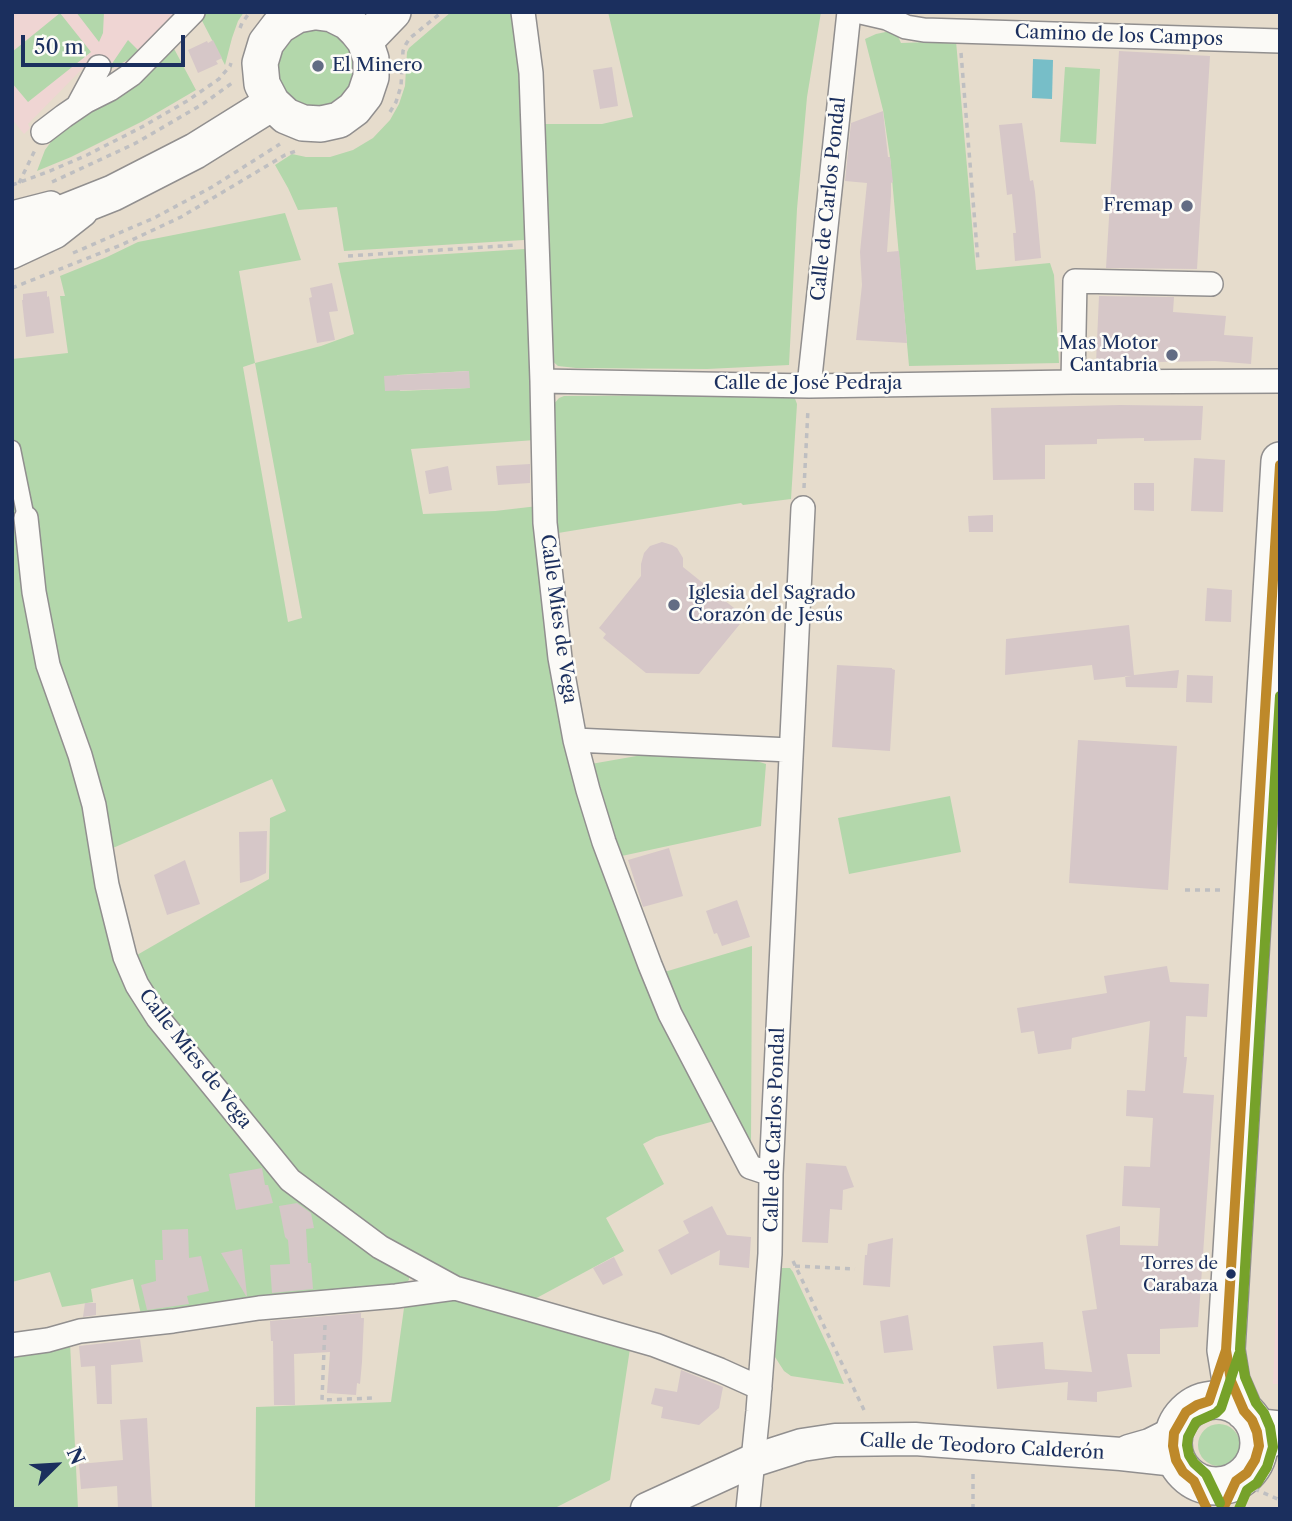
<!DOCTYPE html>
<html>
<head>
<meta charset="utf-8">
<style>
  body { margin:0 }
  #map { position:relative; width:1292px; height:1521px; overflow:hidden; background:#e6dccc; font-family:"Libre Caslon Text",serif }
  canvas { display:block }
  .frame { position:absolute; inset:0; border:14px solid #1b2f5e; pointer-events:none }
  .north { position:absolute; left:21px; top:1430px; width:70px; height:70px; -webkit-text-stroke:5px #fdfcf7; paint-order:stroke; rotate:66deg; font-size:19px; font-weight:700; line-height:28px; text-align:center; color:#1b2f5e }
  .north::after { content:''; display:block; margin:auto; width:24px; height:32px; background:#1b2f5e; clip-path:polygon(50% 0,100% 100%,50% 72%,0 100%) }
  .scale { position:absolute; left:21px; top:35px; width:164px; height:32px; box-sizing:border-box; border:4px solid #1b2f5e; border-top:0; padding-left:9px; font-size:21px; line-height:24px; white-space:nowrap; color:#1b2f5e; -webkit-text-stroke:5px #fdfcf7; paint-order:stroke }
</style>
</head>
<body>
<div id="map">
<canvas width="1292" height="1521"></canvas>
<div class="frame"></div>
<div class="north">N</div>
<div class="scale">50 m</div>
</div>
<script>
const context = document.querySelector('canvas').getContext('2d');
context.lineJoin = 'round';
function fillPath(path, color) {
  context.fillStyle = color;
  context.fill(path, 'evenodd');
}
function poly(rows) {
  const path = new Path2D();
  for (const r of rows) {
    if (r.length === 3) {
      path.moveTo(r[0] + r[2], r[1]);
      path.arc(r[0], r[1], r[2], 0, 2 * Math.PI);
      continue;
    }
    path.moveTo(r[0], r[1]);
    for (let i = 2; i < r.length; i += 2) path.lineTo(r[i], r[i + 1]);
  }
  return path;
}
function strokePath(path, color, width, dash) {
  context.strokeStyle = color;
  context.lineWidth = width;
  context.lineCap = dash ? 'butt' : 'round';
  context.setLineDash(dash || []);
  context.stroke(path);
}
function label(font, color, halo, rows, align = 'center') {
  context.font = font + ' "Libre Caslon Text",serif';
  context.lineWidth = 5;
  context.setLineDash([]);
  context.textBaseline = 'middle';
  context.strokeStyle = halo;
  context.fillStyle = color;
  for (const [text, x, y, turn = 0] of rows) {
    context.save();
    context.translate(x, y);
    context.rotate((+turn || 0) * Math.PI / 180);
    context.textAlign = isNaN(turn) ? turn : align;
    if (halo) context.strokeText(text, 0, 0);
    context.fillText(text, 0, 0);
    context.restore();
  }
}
const built = poly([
  [12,12,179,12,139,55,108,72,88,63,28,124,30,128,24,134,12,119],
  [1280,1218,1280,1384,1273,1384]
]);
const green = poly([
  [76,12,104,12,103,33,99,42],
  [199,12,244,12,238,21,232,38,225,65,198,13],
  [451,12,517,12,525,159,524,240,344,251,337,207,298,210,288,188,275,165,292,154,306,157,330,157,353,150,373,138,390,120,399,104,405,86,407,52,409,48],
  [608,12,821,12,807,97,797,209,789,365,707,369,576,368,558,366,548,357,542,124,602,124,633,117],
  [60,13,91,52,28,102,12,83,12,52],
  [307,27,340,32,358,61,349,94,330,106,318,108,306,106,296,101,287,93,281,84,278,73,278,61,281,50,287,40],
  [895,30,901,43,956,41,976,270,1050,263,1054,275,1059,363,909,366,890,157,883,110,865,39,876,34],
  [128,40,141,53,107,71],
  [171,43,196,90,143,121,71,157,37,171,45,150,56,135,69,123,144,77,151,71],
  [1065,67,1100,69,1096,144,1060,142],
  [285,213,301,260,239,271,255,363,321,346,354,334,338,263,383,258,525,249,535,440,411,449,423,514,495,511,538,506,558,695,718,1120,656,1137,643,1144,664,1184,606,1218,624,1251,531,1301,487,1287,424,1264,305,1182,146,994,130,959,269,879,270,818,286,811,272,779,106,851,55,667,20,470,12,435,12,359,68,353,60,296,65,296,60,276,107,257,138,242],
  [255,363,302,618,288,622,243,367],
  [468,371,469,388,400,391,397,375],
  [720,395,794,396,797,404,791,499,743,505,741,503,552,534,553,405,559,398,564,396],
  [12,474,76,770,104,921,118,965,267,1168,268,1174,276,1173,409,1275,409,1280,404,1285,142,1319,133,1279,91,1289,93,1302,62,1307,50,1272,12,1282],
  [665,751,750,759,766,764,761,826,617,857,591,764],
  [950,796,961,852,849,874,838,818],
  [752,946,751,1143,750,1146,661,973],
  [780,1268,790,1268,793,1272,830,1351,844,1384,791,1376,784,1371,775,1357],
  [453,1296,631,1342,610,1480,553,1509,255,1509,256,1407,391,1402,404,1308,410,1304],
  [70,1342,78,1509,12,1509,12,1351],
  [1219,1445,21]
]);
const water = poly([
  [1033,59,1053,60,1052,99,1032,98]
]);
const building = poly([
  [213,40,222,58,216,61,218,64,198,73,188,50,207,41,208,43],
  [1119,51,1210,56,1197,269,1106,268],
  [612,67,618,106,600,109,593,70],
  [883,111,888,157,890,157,893,182,891,183,891,196,887,252,899,251,907,343,856,340,862,285,860,252,867,183,845,181,851,123],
  [1022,123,1030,181,1033,180,1035,192,1041,258,1015,261,1013,233,1016,233,1012,194,1007,195,999,125],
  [332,283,338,311,329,312,335,340,317,343,309,298,312,297,310,288],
  [47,291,47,297,49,296,54,333,26,337,22,300,23,300,23,294],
  [1099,296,1174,297,1173,312,1226,316,1224,335,1253,337,1251,364,1215,361,1096,363],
  [469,371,470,388,385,391,384,376],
  [1120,405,1203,406,1201,440,1144,441,1144,438,1097,439,1097,444,1045,445,1045,479,993,480,991,408],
  [1194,458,1225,460,1223,512,1191,511],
  [530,464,530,483,498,485,496,466],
  [448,466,452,490,429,494,425,471],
  [1134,483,1154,483,1154,511,1134,510],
  [993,515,993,532,969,532,968,516],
  [662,542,672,545,677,548,683,558,683,567,739,612,734,619,740,624,699,674,646,673,603,638,606,634,599,628,641,576,641,564,644,553,650,546],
  [1207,588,1232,590,1231,622,1205,621],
  [1129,625,1134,675,1179,670,1177,688,1126,687,1125,676,1132,676,1094,680,1092,665,1005,675,1006,639],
  [837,665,892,668,892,669,895,670,890,751,832,747],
  [1187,675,1213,676,1212,703,1186,702],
  [1078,740,1177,746,1168,890,1069,883],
  [267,831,266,873,252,880,240,883,239,832],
  [669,848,683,896,643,907,628,860],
  [185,860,200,904,167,915,154,875],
  [737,900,750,937,722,946,717,933,714,934,706,911],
  [1167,966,1170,982,1209,984,1207,1017,1186,1016,1184,1057,1187,1057,1183,1093,1214,1095,1198,1327,1160,1329,1160,1354,1127,1354,1132,1387,1097,1392,1097,1402,1067,1400,1068,1382,997,1389,993,1346,1043,1342,1045,1369,1092,1372,1082,1311,1097,1309,1086,1235,1120,1226,1120,1245,1158,1246,1160,1208,1122,1206,1124,1166,1150,1167,1153,1118,1126,1116,1127,1090,1145,1091,1150,1021,1072,1038,1071,1049,1038,1054,1034,1031,1021,1033,1017,1008,1107,993,1104,976],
  [806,1163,846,1166,854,1187,843,1190,842,1210,830,1209,828,1243,802,1242],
  [262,1168,265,1185,268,1185,273,1203,236,1210,229,1174],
  [297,1203,311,1213,314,1228,306,1229,308,1263,311,1263,313,1289,272,1293,270,1265,290,1264,288,1240,285,1237,279,1206],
  [712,1206,727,1235,751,1237,749,1268,719,1265,720,1250,671,1275,658,1250,689,1233,683,1221],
  [188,1229,189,1258,201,1256,209,1291,187,1296,189,1304,147,1310,141,1285,156,1281,155,1260,163,1260,162,1230],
  [893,1238,890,1287,863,1285,865,1255,867,1255,868,1244],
  [242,1249,247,1296,246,1296,221,1253],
  [614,1257,623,1275,603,1285,593,1268],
  [85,1303,96,1303,96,1315,83,1317],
  [361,1313,361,1318,364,1318,362,1362,360,1384,357,1383,356,1395,327,1393,330,1352,294,1354,295,1405,274,1405,273,1341,271,1341,270,1321],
  [908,1315,913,1350,884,1353,880,1321],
  [140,1339,143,1362,111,1365,112,1404,97,1404,95,1366,81,1367,79,1346],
  [681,1370,723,1387,719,1408,699,1425,661,1418,663,1407,651,1404,655,1388,677,1392],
  [147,1418,152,1509,118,1509,117,1486,81,1489,79,1464,123,1460,120,1420]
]);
const path = poly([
  [240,28,242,23,250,12],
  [961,53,978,261],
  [390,112,396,102,401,86,403,51,406,44,410,38,442,12],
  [52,182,134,144,203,104,232,83],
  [19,183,35,150],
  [12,185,50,171,87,155,140,128,187,101,219,79,230,66,231,63],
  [73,253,154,218,212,187,280,144],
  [348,256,517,245],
  [12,288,121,245,181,217,285,155,296,151],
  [804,488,808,409],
  [1185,890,1224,890],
  [793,1261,865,1412],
  [795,1266,855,1269],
  [325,1325,322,1400,375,1398],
  [1236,1481,1280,1500],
  [973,1509,973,1469]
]);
const pedestrian = poly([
  [12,449,26,518]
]);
const minor = poly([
  [523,12,531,73,542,381,545,523,560,658,575,740,588,790,604,842,650,965,670,1014,750,1167,771,1174],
  [861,12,887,18,906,27,924,30,1280,41],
  [78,106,99,67],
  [43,132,64,116,86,101,110,89,132,74,193,12],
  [12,213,51,203],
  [12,257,57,236,85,214],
  [542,381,809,386,1073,382,1280,381],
  [1073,382,1075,281,1211,284],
  [809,386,849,12],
  [26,518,34,592,48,665,80,755,94,805,107,885,125,957,137,985,158,1018,290,1180,380,1247,455,1288,655,1345,720,1370,760,1388],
  [575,740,790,750],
  [12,1345,48,1340,80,1331,173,1321,259,1308,396,1296,455,1288],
  [1252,1420,1280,1423],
  [1256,1455,1280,1440],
  [748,1509,758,1411,770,1254,771,1174,803,508]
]);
const secondary = poly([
  [1129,1451,1150,1445,1174,1433],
  [647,1509,752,1461,802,1445,835,1440,915,1439,1121,1454,1176,1460]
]);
const primary = poly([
  [313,12,297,15,279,26,266,43,260,63,262,84,272,103,286,116,303,123,321,124,339,120,354,109,365,95,371,77,371,59,365,41,357,31,348,22,332,14,317,12],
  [365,41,393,12],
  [12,233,113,193,195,151,272,103]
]);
const trunk = poly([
  [1216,1443,43],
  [1244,1411,1231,1381,1226,1350,1280,461]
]);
const bus1 = poly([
  [1207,1509,1194,1481,1183,1472,1176,1460,1173,1446,1174,1433,1186,1412,1197,1405,1209,1401,1226,1350],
  [1223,1509,1236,1481,1247,1473,1255,1460,1259,1446,1257,1432,1252,1420,1244,1411,1231,1381,1226,1350,1280,465]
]);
const bus2 = poly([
  [1220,1503,1206,1474,1194,1463,1189,1455,1187,1445,1188,1437,1196,1422,1216,1413,1221,1408,1239,1354],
  [1239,1509,1247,1490,1257,1483,1267,1467,1273,1447,1270,1427,1264,1413,1256,1403,1245,1377,1240,1349,1280,696]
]);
const markers = [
  [318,66,7,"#626c84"],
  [1187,206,7,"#626c84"],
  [1172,355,7,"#626c84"],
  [674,605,7,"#626c84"],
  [1231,1274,6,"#1b2f5e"]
];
const busNames = [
  ["Torres de",1218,1264],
  ["Carabaza",1218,1286]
];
const streetNames = [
  ["Camino de los Campos",1119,36,2],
  ["Calle de Carlos Pondal",829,199,-84],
  ["Calle de José Pedraja",808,384],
  ["Calle Mies de Vega",558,619,82],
  ["Calle Mies de Vega",195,1059,52],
  ["Calle de Carlos Pondal",775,1130,-88],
  ["Calle de Teodoro Calderón",982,1447,3]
];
const poiNames = [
  ["El Minero",332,66],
  ["Fremap",1173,206,"right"],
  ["Mas Motor",1158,344,"right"],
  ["Cantabria",1158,366,"right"],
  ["Iglesia del Sagrado",688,594],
  ["Corazón de Jesús",688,616]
];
fillPath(built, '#efd5d3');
fillPath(green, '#b3d7ab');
fillPath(water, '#77bec8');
fillPath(building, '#d6c7c8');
strokePath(pedestrian, '#918f8f', 19);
strokePath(minor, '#918f8f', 26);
strokePath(secondary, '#918f8f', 35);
strokePath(primary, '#918f8f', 38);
strokePath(trunk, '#918f8f', 40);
strokePath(path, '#bfbfc1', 3.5, [5, 5]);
strokePath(pedestrian, '#fbfaf7', 16);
strokePath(minor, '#fbfaf7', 23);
strokePath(secondary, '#fbfaf7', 32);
strokePath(primary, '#fbfaf7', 35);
strokePath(trunk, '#fbfaf7', 37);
strokePath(bus1, '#be892a', 10);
strokePath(bus2, '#76a22a', 10);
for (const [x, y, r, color] of markers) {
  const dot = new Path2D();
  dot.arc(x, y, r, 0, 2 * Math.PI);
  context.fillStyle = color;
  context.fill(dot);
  strokePath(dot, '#fdfcf7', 2.5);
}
label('17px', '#1b2f5e', '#fdfcf7', busNames, 'right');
label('19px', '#1b2f5e', '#fdfcf7', streetNames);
label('19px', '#1b2f5e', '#fdfcf7', poiNames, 'left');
</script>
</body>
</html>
